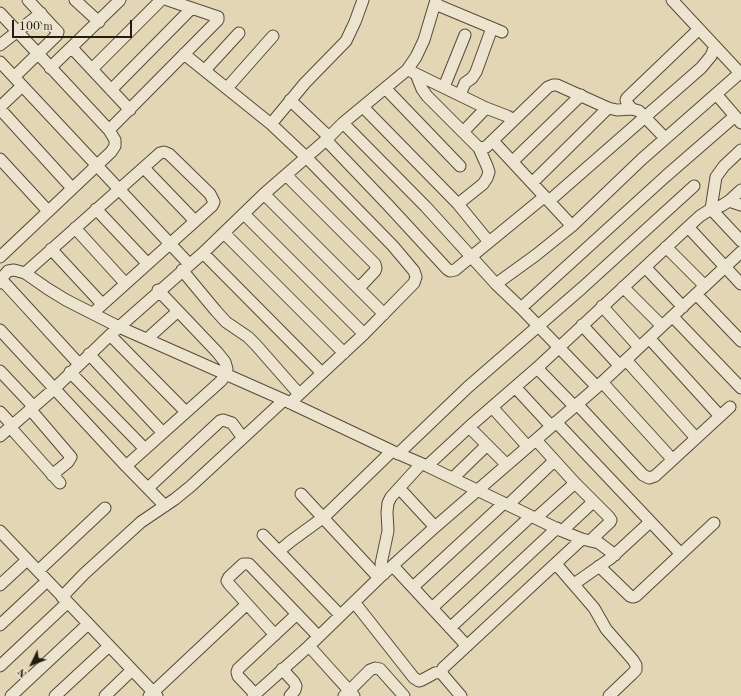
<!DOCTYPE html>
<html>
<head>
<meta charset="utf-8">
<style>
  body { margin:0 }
  #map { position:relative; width:741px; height:696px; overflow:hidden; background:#e2d6b5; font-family:"Old Standard TT",serif }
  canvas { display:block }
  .north { position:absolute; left:12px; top:644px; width:40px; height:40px; -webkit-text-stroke:3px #ece4cf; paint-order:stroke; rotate:227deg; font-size:11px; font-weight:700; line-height:16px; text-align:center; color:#241b11 }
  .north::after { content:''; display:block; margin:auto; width:14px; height:18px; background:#241b11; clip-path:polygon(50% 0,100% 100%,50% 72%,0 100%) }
  .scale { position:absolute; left:12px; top:20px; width:120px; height:18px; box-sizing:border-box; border:2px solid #241b11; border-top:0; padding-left:5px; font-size:12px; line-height:14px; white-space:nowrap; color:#241b11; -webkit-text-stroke:3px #ece4cf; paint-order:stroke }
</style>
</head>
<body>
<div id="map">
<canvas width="741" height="696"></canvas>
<div class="north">N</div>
<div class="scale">100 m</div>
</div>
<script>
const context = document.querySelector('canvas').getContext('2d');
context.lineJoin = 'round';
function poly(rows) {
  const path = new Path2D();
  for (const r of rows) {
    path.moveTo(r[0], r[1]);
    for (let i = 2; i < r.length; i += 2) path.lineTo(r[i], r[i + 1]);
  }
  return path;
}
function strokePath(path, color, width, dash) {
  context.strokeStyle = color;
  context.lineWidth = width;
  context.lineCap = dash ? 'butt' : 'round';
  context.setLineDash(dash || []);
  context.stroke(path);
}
const minor = poly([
  [75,0,99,22],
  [672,0,741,74],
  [435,4,502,32],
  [0,13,109,130,115,140,115,146,111,152,0,257],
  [0,45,41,13],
  [72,48,130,110],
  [184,54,271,124,306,157,393,246,414,271,416,277,414,283,410,287,364,334,290,403],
  [0,62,189,264],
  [50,68,120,0],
  [92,69,161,0],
  [205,70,239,33],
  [412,72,486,108,507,116,514,120],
  [416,74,422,89,427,96,479,148,486,147,548,87,553,85,557,85,608,108,617,110,632,109,639,111,665,138],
  [14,77,57,35,58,32,55,29,28,0],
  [444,87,465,35],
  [227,88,273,36],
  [386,89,460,166],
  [111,90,191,9],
  [716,94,741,123],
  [460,95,465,83,472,78,476,72,492,28],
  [290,100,329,137],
  [0,107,22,86],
  [363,107,458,204,489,242],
  [0,109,72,188],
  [632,109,627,103,626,100,627,98,699,29],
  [343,123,426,207,496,284,521,308,597,387],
  [271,124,305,83,346,41,355,22,363,0],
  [109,130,218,20,218,17,168,0],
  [463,132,486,108],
  [326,140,388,205,447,269,450,271,455,270,544,197],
  [493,141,572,226],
  [741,150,724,166,716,177,711,209,741,241],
  [0,159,48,211],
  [513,161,581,95],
  [144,168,195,221],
  [286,175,375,264,376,268,375,271,359,288],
  [532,183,608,108],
  [264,194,384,314],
  [549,201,701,68,711,56,715,46],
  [729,201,741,205],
  [458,204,483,184,487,178,489,172,487,166,479,148],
  [96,209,147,263],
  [244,214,364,334],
  [688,227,741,284],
  [75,228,125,283],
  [224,233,344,353],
  [666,247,705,286],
  [51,249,102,304],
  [203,253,322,373],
  [645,267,683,307],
  [182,270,216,311,226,322,248,337,256,345,299,394],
  [25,273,160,153,164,152,169,154,210,194,214,202,212,206,93,313],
  [0,278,79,364],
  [0,283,1,279,8,271,14,270,25,273,48,289,66,300,119,327,284,400,392,451,427,466,562,531,582,539,599,543,615,555],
  [496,284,536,255,572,226,642,159,740,73],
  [623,287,662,326],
  [696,294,741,341],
  [602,306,639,347],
  [521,308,666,176,735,116],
  [673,317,741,388],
  [582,325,619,365],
  [0,330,126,466,165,506],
  [110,335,186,412],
  [649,338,720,416],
  [147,339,178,311],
  [89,354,163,433],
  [626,360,696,438],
  [537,368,574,406],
  [0,371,33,406],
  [70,372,145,449],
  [602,382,672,459],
  [515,387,551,426],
  [577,404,643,475,649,478,655,476,730,407],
  [492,407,528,447],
  [30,409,71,457,68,462,52,475],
  [0,412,12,425],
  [556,422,681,554],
  [10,427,60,483],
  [469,427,507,465],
  [0,436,54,389,110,335,203,253,264,194,326,140,343,123,407,70,416,57,424,40,436,0],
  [536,440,575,483,609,517,611,520,610,522,591,540],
  [398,454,468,387,582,288,694,186],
  [126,466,221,381,226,374,227,369,225,362,217,352,158,290],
  [427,466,469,427,537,368,688,227,700,216,711,209,721,206,729,201,741,190],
  [453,478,487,445],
  [148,488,220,421,223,420,232,423,243,438],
  [399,488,435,527],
  [301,494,379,578],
  [508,505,554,461],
  [536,518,575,483],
  [0,531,157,696],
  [562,531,593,502],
  [263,535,340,615],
  [279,551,291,541,324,517,392,451],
  [556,564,594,608,606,629,633,660,636,665,636,670,632,674,609,696],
  [393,566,467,646],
  [599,566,630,596,633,597,636,596,714,523],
  [38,571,105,508],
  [384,574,381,564,388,531,387,512,388,503,391,497,421,464],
  [574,584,611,558,650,522],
  [0,585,27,560],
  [413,587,504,503],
  [62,597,84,574,141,522,175,499,191,486,284,400],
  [354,602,414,678,419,681,422,680,435,673,442,672],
  [432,608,531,516],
  [0,625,47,581],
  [450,628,557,528],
  [275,635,229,584,227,581,229,577,243,564,249,564,318,636],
  [309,646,354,696],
  [0,666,67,603],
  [282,669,294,682,296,686,295,690,290,696],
  [255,694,238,676,237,672,238,669,297,614],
  [11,696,88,624],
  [55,696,109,646],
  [105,696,132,670],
  [149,696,247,604],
  [253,696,309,646,379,578,435,527,597,387,741,252],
  [344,696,370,670,375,668,380,669,404,696],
  [461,696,443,675,442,672,443,668,582,539]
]);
strokePath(minor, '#544a3a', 13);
strokePath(minor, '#ece4cf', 11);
</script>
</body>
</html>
